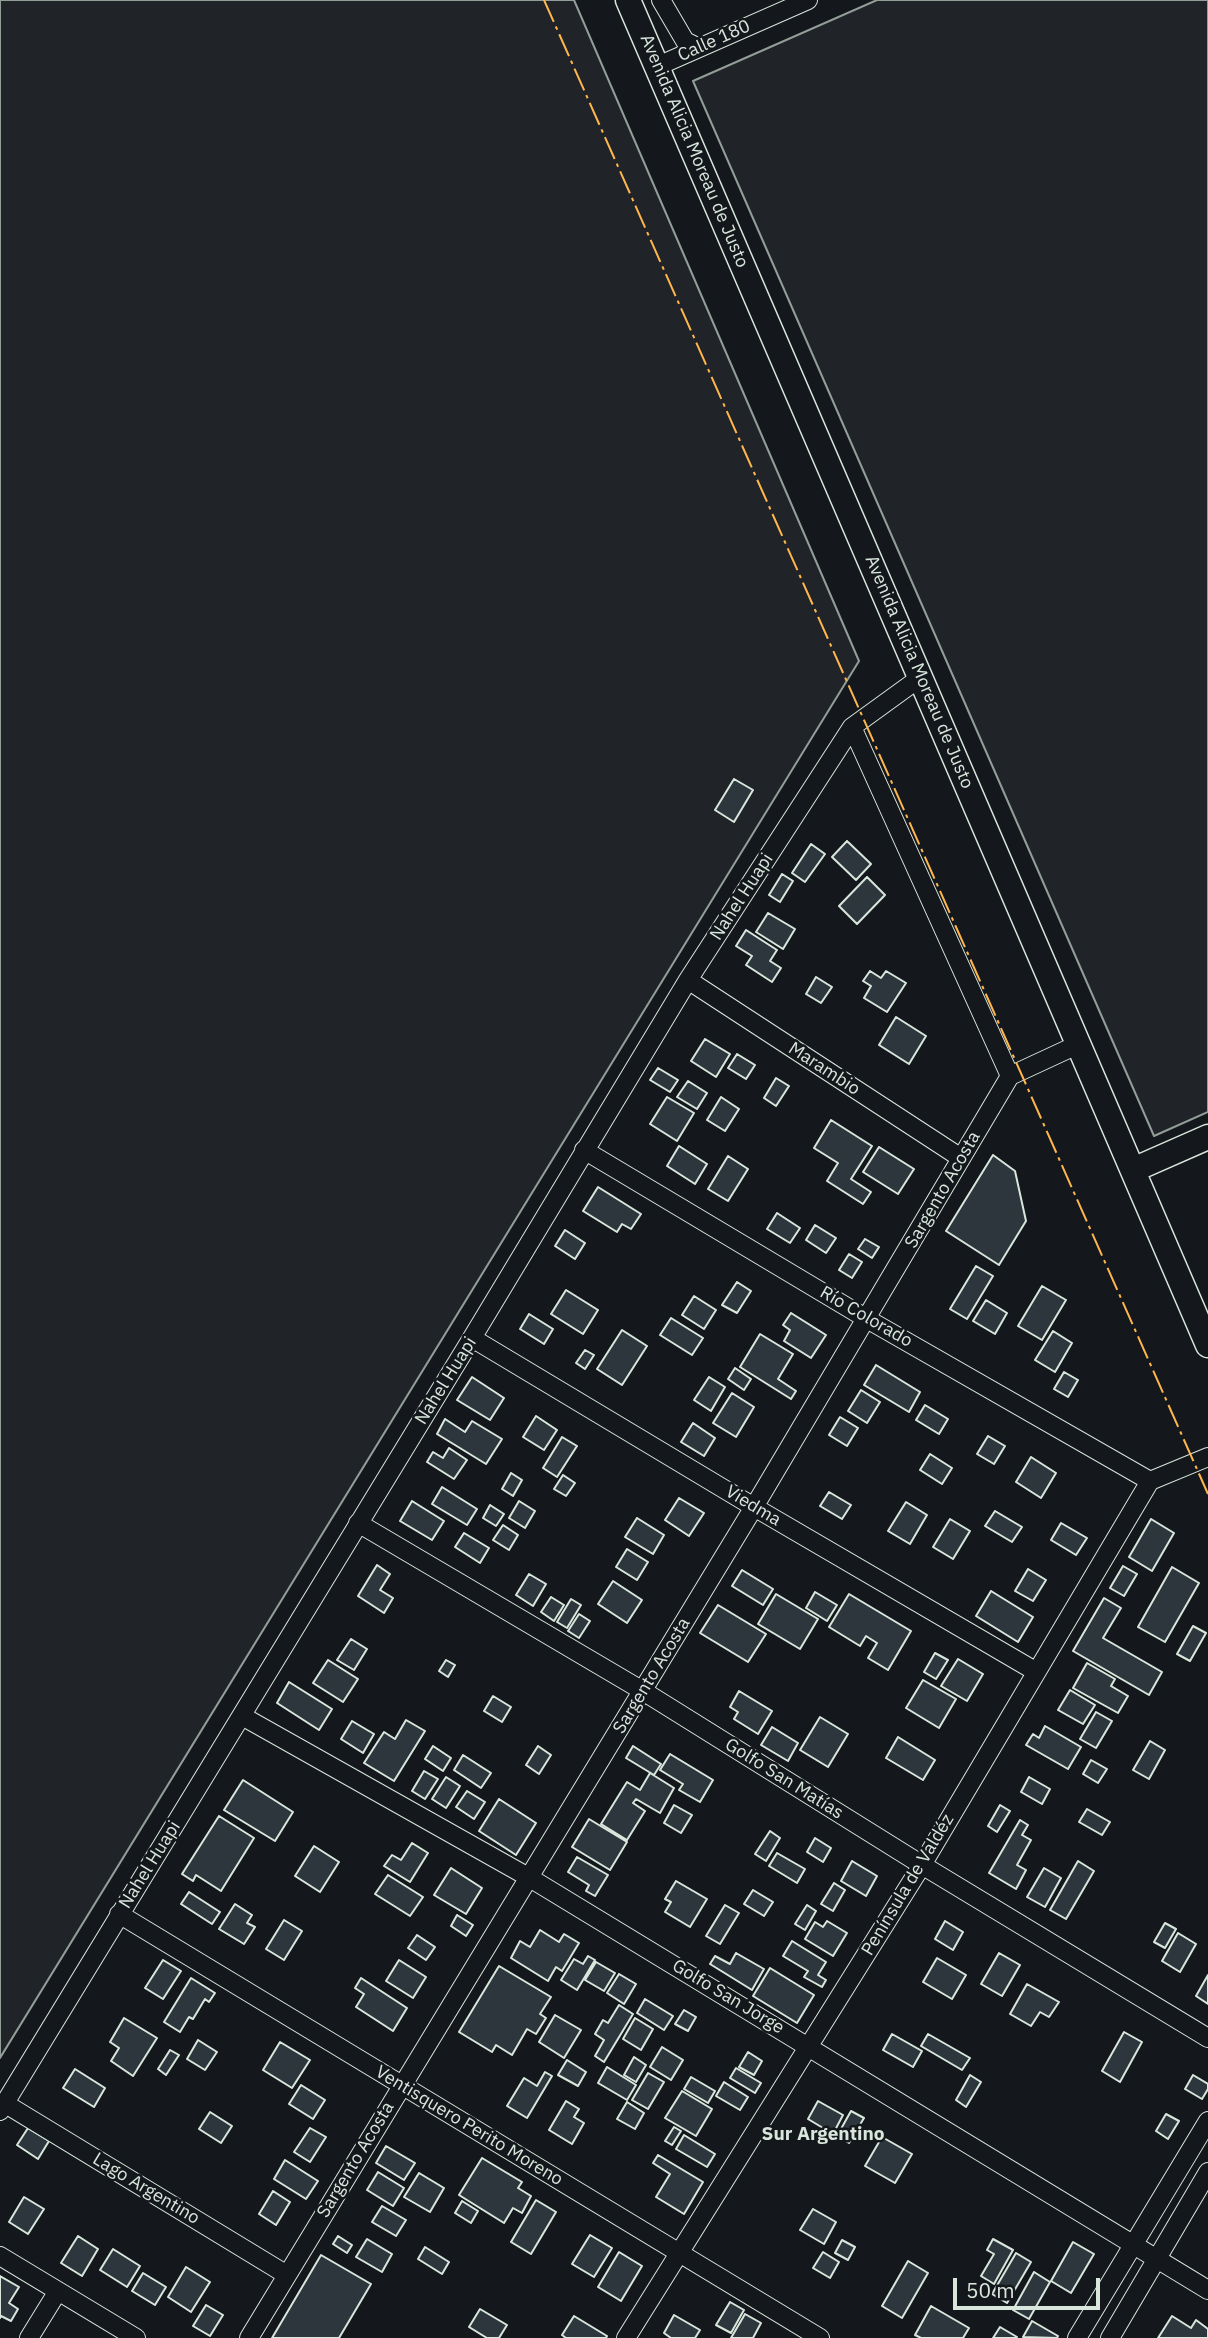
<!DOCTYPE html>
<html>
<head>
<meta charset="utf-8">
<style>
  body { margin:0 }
  #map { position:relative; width:1208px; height:2338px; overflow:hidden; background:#14181c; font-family:"IBM Plex Sans",sans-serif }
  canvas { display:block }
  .scale { position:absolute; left:953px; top:2278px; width:147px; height:32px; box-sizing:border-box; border:4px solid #d8e6dc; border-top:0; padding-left:9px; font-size:21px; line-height:24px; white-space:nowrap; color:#d8e6dc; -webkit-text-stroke:5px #14181c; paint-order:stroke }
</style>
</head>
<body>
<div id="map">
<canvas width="1208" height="2338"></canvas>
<div class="scale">50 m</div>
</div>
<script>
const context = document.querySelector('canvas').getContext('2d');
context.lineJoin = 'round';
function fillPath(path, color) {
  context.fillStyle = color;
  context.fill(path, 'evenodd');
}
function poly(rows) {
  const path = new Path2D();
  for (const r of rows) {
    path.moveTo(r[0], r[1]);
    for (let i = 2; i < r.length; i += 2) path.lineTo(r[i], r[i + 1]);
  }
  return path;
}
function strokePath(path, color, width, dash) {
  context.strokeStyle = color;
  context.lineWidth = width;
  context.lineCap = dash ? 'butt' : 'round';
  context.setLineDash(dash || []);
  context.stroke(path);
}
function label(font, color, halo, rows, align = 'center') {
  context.font = font + ' "IBM Plex Sans",sans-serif';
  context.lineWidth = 5;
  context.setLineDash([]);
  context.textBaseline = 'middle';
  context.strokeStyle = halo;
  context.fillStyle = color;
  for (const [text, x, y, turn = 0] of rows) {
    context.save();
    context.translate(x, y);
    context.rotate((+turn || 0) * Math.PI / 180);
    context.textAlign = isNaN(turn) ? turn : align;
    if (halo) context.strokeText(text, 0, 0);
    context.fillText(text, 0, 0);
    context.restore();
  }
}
const green = poly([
  [0,0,574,0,859,661,0,2058,0,0],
  [877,0,1208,0,1208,1112,1154,1136,693,81,877,0]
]);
const building = poly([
  [734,779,753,790,734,822,715,810,734,779],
  [847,841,871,864,856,880,832,857,847,841],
  [811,844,825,854,805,882,792,873,811,844],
  [782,874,793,881,780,902,769,895,782,874],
  [867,877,885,895,857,924,839,906,867,877],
  [768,913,795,929,783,949,756,932,768,913],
  [746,930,777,950,770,961,781,968,772,982,746,965,752,956,736,946,746,930],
  [870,971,881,978,886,971,906,983,887,1012,864,998,871,986,863,981,870,971],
  [816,977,832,987,821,1003,806,994,816,977],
  [896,1017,926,1036,909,1064,879,1045,896,1017],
  [705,1039,730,1054,716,1077,691,1061,705,1039],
  [737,1054,755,1065,746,1079,728,1068,737,1054],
  [658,1068,678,1080,670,1092,650,1080,658,1068],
  [776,1078,789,1086,776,1106,764,1098,776,1078],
  [688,1081,707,1093,697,1109,677,1097,688,1081],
  [667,1097,694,1113,677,1141,650,1124,667,1097],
  [721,1097,739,1109,725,1131,707,1120,721,1097],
  [831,1120,872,1146,851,1179,871,1192,863,1204,827,1181,838,1163,814,1148,831,1120],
  [679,1146,707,1164,695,1184,667,1166,679,1146],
  [879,1147,914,1169,898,1194,863,1172,879,1147],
  [993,1155,1015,1171,1026,1221,999,1265,946,1231,993,1155],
  [728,1156,748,1169,728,1201,708,1189,728,1156],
  [598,1187,641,1214,631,1229,622,1224,617,1232,583,1211,598,1187],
  [777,1213,800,1228,790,1243,767,1229,777,1213],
  [815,1225,836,1238,826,1253,806,1240,815,1225],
  [565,1230,585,1243,575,1259,555,1246,565,1230],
  [865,1239,879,1247,872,1258,858,1249,865,1239],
  [849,1254,862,1262,852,1278,839,1270,849,1254],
  [976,1266,993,1276,967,1319,950,1309,976,1266],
  [737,1282,751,1291,737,1313,722,1305,737,1282],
  [1042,1286,1066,1300,1042,1340,1018,1326,1042,1286],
  [566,1290,598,1310,583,1334,551,1314,566,1290],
  [694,1296,716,1310,704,1329,682,1315,694,1296],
  [986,1300,1007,1313,995,1334,973,1321,986,1300],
  [791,1313,826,1335,811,1358,784,1341,790,1330,783,1325,791,1313],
  [529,1314,553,1329,544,1344,520,1329,529,1314],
  [671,1318,703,1338,692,1355,660,1335,671,1318],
  [622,1330,647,1346,622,1385,597,1369,622,1330],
  [1053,1331,1072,1343,1055,1372,1035,1360,1053,1331],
  [760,1334,793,1354,778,1379,796,1391,791,1399,740,1367,760,1334],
  [585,1350,594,1355,585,1369,576,1363,585,1350],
  [876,1365,920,1392,909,1412,864,1385,876,1365],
  [735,1368,751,1379,744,1390,728,1379,735,1368],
  [1064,1372,1078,1380,1068,1397,1054,1389,1064,1372],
  [472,1377,504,1398,490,1420,457,1400,472,1377],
  [709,1377,725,1387,711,1411,694,1400,709,1377],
  [861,1390,880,1402,867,1423,848,1411,861,1390],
  [732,1393,754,1407,736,1437,713,1423,732,1393],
  [925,1405,948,1419,939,1434,916,1420,925,1405],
  [536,1416,557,1430,544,1450,523,1437,536,1416],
  [840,1417,858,1428,847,1446,829,1435,840,1417],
  [445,1419,465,1432,472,1421,502,1439,486,1464,437,1434,445,1419],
  [693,1423,715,1438,704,1456,681,1442,693,1423],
  [988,1436,1005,1446,994,1464,977,1454,988,1436],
  [562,1437,577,1446,557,1477,543,1468,562,1437],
  [449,1448,467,1460,454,1479,427,1462,433,1452,443,1458,449,1448],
  [930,1454,952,1468,942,1484,920,1470,930,1454],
  [1031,1457,1056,1473,1041,1498,1016,1482,1031,1457],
  [511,1473,522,1480,513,1496,502,1489,511,1473],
  [563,1475,575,1483,566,1496,554,1489,563,1475],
  [442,1487,477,1509,467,1525,432,1504,442,1487],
  [829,1492,851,1505,842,1519,820,1506,829,1492],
  [679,1498,704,1513,689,1536,665,1520,679,1498],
  [412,1501,444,1521,432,1540,400,1521,412,1501],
  [519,1501,535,1511,525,1528,509,1518,519,1501],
  [906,1502,927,1515,910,1544,888,1531,906,1502],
  [490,1505,504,1514,496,1526,483,1518,490,1505],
  [995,1511,1022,1527,1012,1542,985,1526,995,1511],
  [637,1518,664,1535,653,1554,625,1537,637,1518],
  [950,1519,970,1531,953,1559,933,1547,950,1519],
  [1151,1519,1174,1533,1152,1571,1129,1557,1151,1519],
  [1061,1523,1087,1538,1076,1555,1051,1540,1061,1523],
  [503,1525,518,1535,509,1550,493,1540,503,1525],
  [464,1533,489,1548,480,1563,455,1547,464,1533],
  [627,1549,648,1562,637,1580,616,1567,627,1549],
  [377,1565,390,1574,380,1590,393,1598,384,1613,358,1596,377,1565],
  [1123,1566,1137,1574,1124,1596,1110,1588,1123,1566],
  [1172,1567,1199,1583,1165,1642,1138,1627,1172,1567],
  [1028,1569,1046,1580,1033,1601,1015,1591,1028,1569],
  [742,1570,773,1589,763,1605,732,1586,742,1570],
  [529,1574,546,1584,533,1606,516,1595,529,1574],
  [613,1581,642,1600,627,1623,598,1604,613,1581],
  [991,1591,1033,1617,1018,1642,976,1616,991,1591],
  [815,1592,837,1605,827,1621,806,1608,815,1592],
  [776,1594,818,1619,800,1649,758,1624,776,1594],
  [849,1594,911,1631,888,1670,868,1658,877,1643,866,1636,860,1646,829,1627,849,1594],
  [551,1597,564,1605,554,1621,541,1612,551,1597],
  [1104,1598,1121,1608,1103,1638,1162,1672,1149,1695,1073,1651,1104,1598],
  [571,1599,581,1605,567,1628,557,1622,571,1599],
  [718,1605,766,1634,748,1662,700,1633,718,1605],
  [579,1614,590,1621,579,1638,568,1631,579,1614],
  [1193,1626,1206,1633,1190,1661,1177,1654,1193,1626],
  [351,1639,367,1649,354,1670,337,1660,351,1639],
  [935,1653,948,1660,936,1679,924,1672,935,1653],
  [958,1659,983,1674,967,1701,941,1686,958,1659],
  [328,1660,358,1679,343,1702,313,1683,328,1660],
  [446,1660,455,1665,448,1677,439,1671,446,1660],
  [1087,1663,1115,1679,1111,1686,1128,1696,1118,1713,1073,1688,1087,1663],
  [923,1680,956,1699,939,1728,906,1708,923,1680],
  [289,1682,332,1709,319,1730,277,1703,289,1682],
  [1070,1690,1095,1705,1083,1724,1058,1710,1070,1690],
  [739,1691,772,1711,758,1734,734,1719,738,1712,730,1707,739,1691],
  [493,1696,511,1707,502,1722,484,1711,493,1696],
  [1096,1712,1112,1721,1096,1748,1080,1739,1096,1712],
  [820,1717,848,1734,828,1767,800,1750,820,1717],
  [406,1720,425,1731,394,1781,364,1763,384,1732,395,1739,406,1720],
  [352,1721,374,1734,363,1753,341,1739,352,1721],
  [1045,1726,1081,1747,1068,1769,1026,1745,1033,1734,1039,1738,1045,1726],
  [772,1727,798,1743,788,1761,761,1745,772,1727],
  [898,1737,935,1760,923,1780,886,1758,898,1737],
  [1150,1741,1165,1750,1149,1779,1133,1770,1150,1741],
  [433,1746,451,1758,443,1771,425,1759,433,1746],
  [538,1746,551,1755,539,1774,526,1765,538,1746],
  [633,1746,661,1764,654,1775,626,1758,633,1746],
  [670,1754,713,1780,700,1802,679,1790,683,1784,660,1770,670,1754],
  [463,1755,491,1773,481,1788,454,1770,463,1755],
  [1091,1760,1107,1769,1098,1783,1083,1774,1091,1760],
  [424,1771,438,1779,425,1799,412,1791,424,1771],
  [650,1773,674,1788,660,1813,636,1799,633,1803,645,1811,627,1840,601,1824,627,1782,640,1790,650,1773],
  [446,1777,460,1786,446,1808,432,1799,446,1777],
  [1029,1777,1050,1789,1042,1804,1021,1792,1029,1777],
  [243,1780,293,1812,275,1841,224,1810,243,1780],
  [467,1791,485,1802,474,1819,456,1807,467,1791],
  [499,1799,536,1823,516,1855,479,1831,499,1799],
  [674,1805,692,1815,681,1833,664,1823,674,1805],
  [1000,1805,1010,1811,997,1832,988,1826,1000,1805],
  [1087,1809,1110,1822,1102,1835,1079,1822,1087,1809],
  [219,1816,254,1838,221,1891,196,1875,193,1881,182,1874,219,1816],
  [589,1819,627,1842,610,1870,572,1847,589,1819],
  [1020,1820,1028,1825,1022,1835,1031,1840,1017,1865,1026,1870,1016,1889,989,1873,1020,1820],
  [770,1831,780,1838,766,1861,755,1854,770,1831],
  [815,1838,831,1848,823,1862,807,1852,815,1838],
  [412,1843,428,1853,410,1882,384,1866,392,1855,401,1860,412,1843],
  [314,1846,339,1862,320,1892,295,1876,314,1846],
  [777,1853,805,1869,797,1883,769,1866,777,1853],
  [577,1857,608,1875,595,1896,586,1891,589,1885,568,1872,577,1857],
  [852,1861,877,1876,866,1896,841,1881,852,1861],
  [1078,1861,1094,1871,1066,1919,1050,1910,1078,1861],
  [451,1868,482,1888,466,1914,434,1895,451,1868],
  [1044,1868,1061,1878,1045,1907,1027,1897,1044,1868],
  [388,1875,423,1897,410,1916,375,1894,388,1875],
  [676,1881,707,1899,690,1927,665,1912,671,1902,665,1899,676,1881],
  [834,1883,845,1890,833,1911,821,1904,834,1883],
  [753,1890,773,1902,764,1916,744,1904,753,1890],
  [189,1892,220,1912,212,1924,181,1904,189,1892],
  [235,1904,252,1915,247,1923,255,1927,244,1944,219,1929,235,1904],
  [725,1905,739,1913,720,1944,706,1936,725,1905],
  [807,1905,816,1911,805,1930,795,1924,807,1905],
  [457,1915,473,1925,466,1936,451,1926,457,1915],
  [284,1920,302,1931,284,1960,266,1949,284,1920],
  [827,1921,847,1933,833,1956,805,1939,815,1922,823,1927,827,1921],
  [945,1921,963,1932,953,1950,935,1939,945,1921],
  [1165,1923,1176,1929,1165,1948,1154,1942,1165,1923],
  [540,1930,559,1942,564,1934,579,1943,562,1971,556,1967,548,1981,511,1958,520,1941,530,1947,540,1930],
  [1178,1933,1196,1944,1180,1972,1162,1961,1178,1933],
  [417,1935,435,1947,426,1960,408,1948,417,1935],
  [792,1941,826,1962,818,1975,826,1980,822,1987,804,1977,808,1971,783,1956,792,1941],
  [736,1953,764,1969,752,1990,710,1964,715,1956,730,1964,736,1953],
  [999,1953,1020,1965,1002,1996,981,1984,999,1953],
  [588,1956,595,1960,577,1990,561,1980,574,1959,583,1964,588,1956],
  [937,1958,966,1975,952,1999,923,1982,937,1958],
  [163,1960,181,1971,163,1999,145,1988,163,1960],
  [399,1960,426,1977,413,1998,386,1981,399,1960],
  [596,1962,615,1973,604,1991,585,1980,596,1962],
  [499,1966,551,1997,540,2014,546,2018,536,2034,527,2029,512,2055,496,2045,492,2052,459,2032,499,1966],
  [770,1968,814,1995,797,2023,753,1996,770,1968],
  [619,1974,636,1984,624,2004,607,1993,619,1974],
  [1208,1975,1208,2004,1196,1996,1208,1975],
  [191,1978,215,1993,209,2002,205,1999,193,2019,189,2017,180,2032,164,2022,191,1978],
  [361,1978,407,2008,393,2031,356,2007,364,1994,355,1988,361,1978],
  [1027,1984,1059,2002,1049,2017,1040,2012,1031,2026,1010,2014,1027,1984],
  [645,1999,673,2016,664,2030,637,2013,645,1999],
  [619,2005,633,2014,604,2062,595,2056,604,2040,595,2034,603,2020,608,2023,619,2005],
  [684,2010,696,2017,688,2031,675,2024,684,2010],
  [555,2015,581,2030,564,2058,539,2042,555,2015],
  [124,2018,157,2038,133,2076,111,2061,119,2048,110,2042,124,2018],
  [635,2018,653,2029,641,2050,623,2039,635,2018],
  [1124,2032,1142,2042,1120,2082,1102,2071,1124,2032],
  [892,2034,922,2051,913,2067,883,2050,892,2034],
  [928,2034,970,2058,962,2070,921,2046,928,2034],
  [198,2040,217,2052,205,2070,187,2059,198,2040],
  [280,2042,310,2060,292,2088,263,2070,280,2042],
  [662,2047,683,2060,671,2080,650,2067,662,2047],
  [170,2050,179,2055,166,2075,158,2069,170,2050],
  [748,2052,762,2061,754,2075,739,2067,748,2052],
  [634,2057,646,2065,636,2082,624,2075,634,2057],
  [567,2060,586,2072,578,2086,558,2075,567,2060],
  [607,2067,636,2085,627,2100,598,2083,607,2067],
  [736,2068,761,2083,755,2093,730,2078,736,2068],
  [75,2069,105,2088,94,2107,63,2088,75,2069],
  [545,2072,552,2076,527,2118,507,2106,524,2078,537,2086,545,2072],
  [648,2073,664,2082,648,2109,632,2100,648,2073],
  [970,2075,981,2082,966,2107,956,2100,970,2075],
  [1193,2075,1208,2084,1208,2089,1202,2099,1185,2089,1193,2075],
  [691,2077,715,2091,708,2103,684,2089,691,2077],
  [724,2082,748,2097,740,2110,716,2096,724,2082],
  [301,2085,325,2100,313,2119,289,2104,301,2085],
  [682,2091,712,2109,696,2136,665,2118,682,2091],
  [566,2101,579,2109,574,2117,584,2123,572,2144,549,2130,566,2101],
  [818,2101,843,2115,833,2134,808,2119,818,2101],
  [627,2102,644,2113,635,2129,617,2119,627,2102],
  [851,2111,864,2118,849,2143,837,2136,851,2111],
  [210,2112,232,2126,221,2143,199,2129,210,2112],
  [1166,2114,1179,2121,1168,2139,1156,2131,1166,2114],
  [674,2127,681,2131,672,2145,665,2141,674,2127],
  [28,2128,49,2141,38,2159,17,2145,28,2128],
  [310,2128,326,2137,310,2162,294,2152,310,2128],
  [684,2135,715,2154,707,2167,676,2149,684,2135],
  [882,2137,912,2154,895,2183,865,2166,882,2137],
  [386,2146,415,2163,404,2180,376,2163,386,2146],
  [658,2155,703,2182,684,2214,656,2197,670,2174,653,2163,658,2155],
  [482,2158,522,2182,518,2188,531,2196,522,2213,513,2208,504,2223,459,2195,482,2158],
  [285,2160,318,2181,306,2199,274,2179,285,2160],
  [378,2172,404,2188,393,2206,367,2190,378,2172],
  [419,2173,444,2188,430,2212,404,2197,419,2173],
  [273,2191,290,2202,276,2225,259,2214,273,2191],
  [24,2197,44,2209,28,2234,9,2222,24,2197],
  [536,2200,556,2212,531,2254,511,2242,536,2200],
  [462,2201,478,2211,471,2223,455,2213,462,2201],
  [382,2206,406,2220,396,2236,372,2222,382,2206],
  [813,2209,836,2222,824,2244,800,2230,813,2209],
  [590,2235,612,2248,594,2277,572,2264,590,2235],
  [78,2236,98,2249,82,2276,61,2263,78,2236],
  [338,2236,352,2245,347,2253,333,2244,338,2236],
  [367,2239,392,2254,382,2272,356,2257,367,2239],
  [993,2239,1013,2250,994,2284,981,2276,994,2254,987,2250,993,2239],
  [842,2240,855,2247,848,2260,835,2253,842,2240],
  [1073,2242,1094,2254,1071,2293,1051,2281,1073,2242],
  [425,2247,449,2262,442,2274,418,2259,425,2247],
  [113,2249,140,2266,127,2287,100,2270,113,2249],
  [619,2252,642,2266,621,2301,598,2287,619,2252],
  [823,2252,839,2262,830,2278,813,2268,823,2252],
  [1016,2253,1031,2262,1007,2303,992,2294,1016,2253],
  [321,2255,371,2284,339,2338,272,2338,321,2255],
  [908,2261,928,2273,902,2318,882,2306,908,2261],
  [186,2267,210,2282,191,2312,168,2297,186,2267],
  [1034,2272,1050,2282,1029,2319,1013,2310,1034,2272],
  [143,2273,166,2287,155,2305,132,2291,143,2273],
  [0,2276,19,2287,9,2303,18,2309,11,2321,1,2316,0,2318,0,2276],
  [730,2302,744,2310,731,2333,716,2325,730,2302],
  [206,2305,223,2315,210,2336,193,2326,206,2305],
  [931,2306,969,2328,963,2338,921,2338,915,2335,931,2306],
  [480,2309,507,2325,499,2338,487,2338,469,2327,480,2309],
  [745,2314,761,2323,753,2338,731,2338,745,2314],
  [674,2315,700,2330,695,2338,671,2338,664,2333,674,2315],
  [574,2316,607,2336,606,2338,566,2338,562,2335,574,2316],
  [1172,2316,1191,2328,1196,2320,1208,2329,1208,2338,1158,2338,1172,2316],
  [1032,2321,1058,2336,1057,2338,1023,2337,1032,2321],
  [1000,2327,1017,2337,1016,2338,993,2338,1000,2327]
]);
const street = poly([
  [661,0,685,41,699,48],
  [658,66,808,0],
  [852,727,1010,1076],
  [688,980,961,1158],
  [584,1150,867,1319,1150,1481],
  [472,1338,754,1507,1035,1671],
  [358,1523,643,1691,922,1865,1208,2038],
  [242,1716,530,1878,1208,2290],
  [119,1914,820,2338],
  [4,2103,287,2275],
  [0,2111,472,1338,688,980,852,727,921,677],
  [0,2256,136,2338],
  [29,2338,58,2291],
  [249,2338,754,1507,1010,1076,1079,1044],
  [626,2338,922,1865,1150,1481,1208,1457],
  [1077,2338,1208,2121],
  [1110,2338,1208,2172]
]);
const secondary = poly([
  [628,0,1208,1345],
  [1133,1170,1208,1137]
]);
const power = poly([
  [544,0,1208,1494]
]);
const streetNames = [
  ["Calle 180",714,41,-24],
  ["Avenida Alicia Moreau de Justo",694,151,67],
  ["Avenida Alicia Moreau de Justo",919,672,67],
  ["Nahel Huapi",742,897,-57],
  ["Marambio",824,1069,33],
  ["Sargento Acosta",943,1190,-60],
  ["Río Colorado",866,1317,30],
  ["Nahel Huapi",446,1381,-58],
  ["Viedma",753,1506,31],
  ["Sargento Acosta",652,1676,-59],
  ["Golfo San Matías",784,1779,32],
  ["Nahel Huapi",150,1865,-58],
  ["Península de Valdéz",908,1885,-59],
  ["Golfo San Jorge",728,1997,31],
  ["Ventisquero Perito Moreno",469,2126,31],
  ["Sargento Acosta",356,2160,-59],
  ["Lago Argentino",146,2189,31]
];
const neighbourhoodNames = [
  ["Sur Argentino",823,2135]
];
fillPath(green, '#202428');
strokePath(green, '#939e99', 2);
fillPath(building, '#2c363c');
strokePath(building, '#d8e6dc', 2);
strokePath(street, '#d8e6dc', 20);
strokePath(secondary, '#d8e6dc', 27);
strokePath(street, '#14181c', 18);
strokePath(secondary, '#14181c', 24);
strokePath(power, '#ffb74d', 2, [24, 5, 3.5, 5]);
label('18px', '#d8e6dc', '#14181c', streetNames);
label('bold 19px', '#d8e6dc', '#14181c', neighbourhoodNames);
</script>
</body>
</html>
